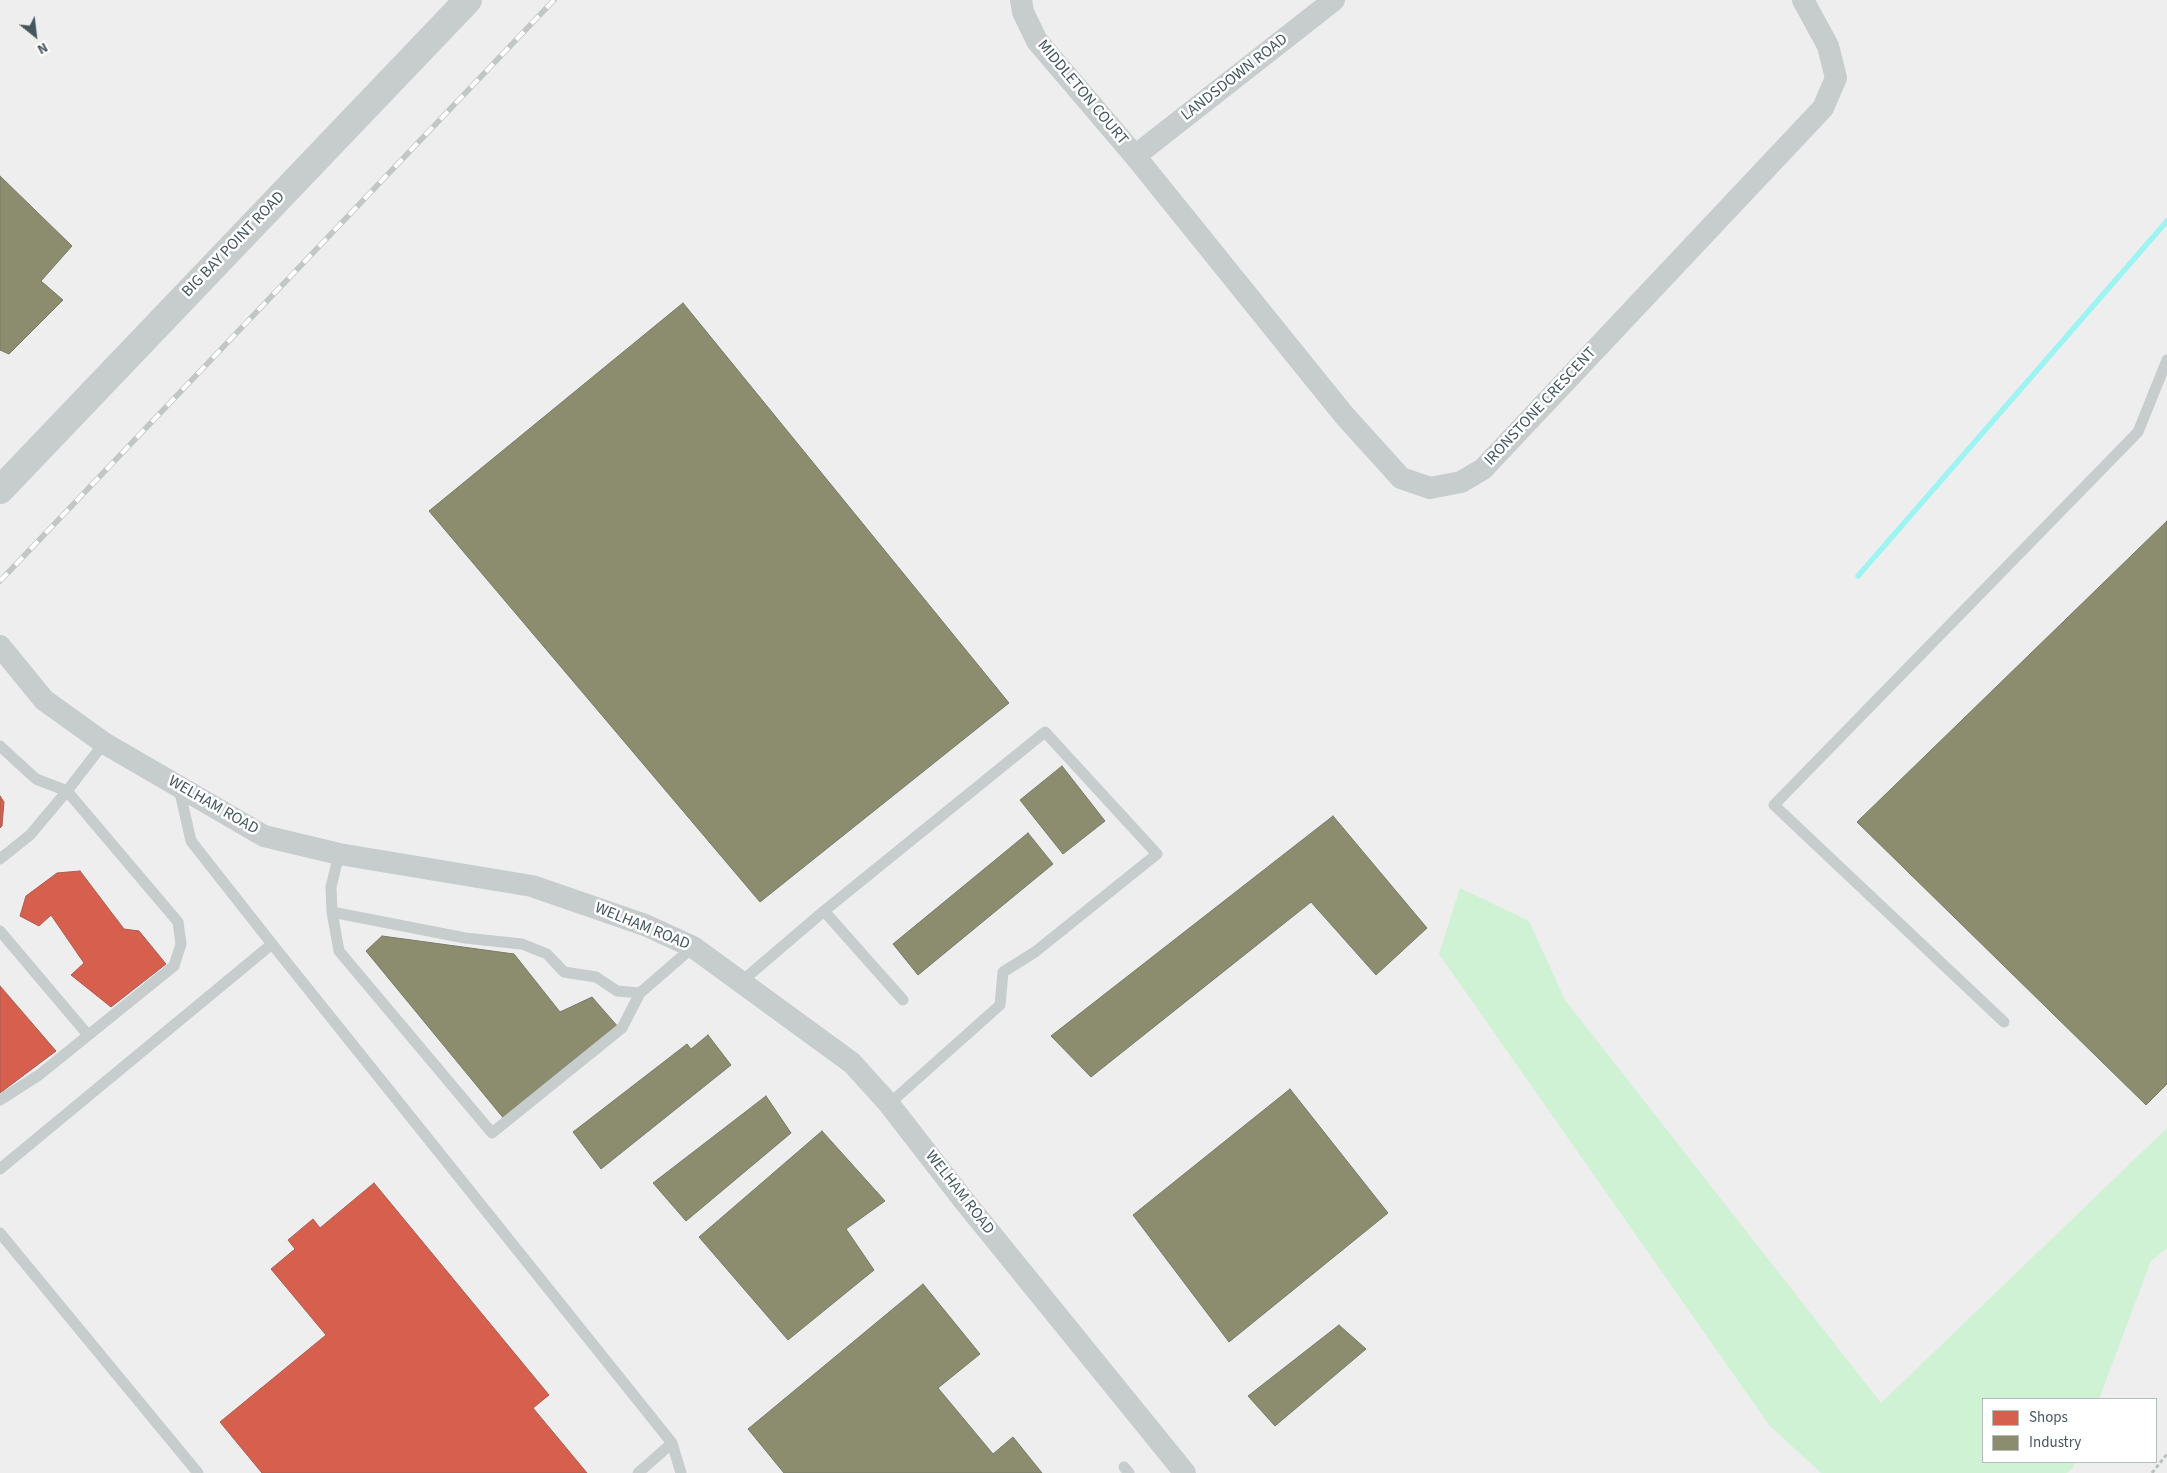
<!DOCTYPE html>
<html>
<head>
<meta charset="utf-8">
<style>
  body { margin:0 }
  #map { position:relative; width:2167px; height:1473px; overflow:hidden; background:#efeeee; font-family:"Source Sans 3",sans-serif }
  canvas { display:block }
  .legend { position:absolute; left:1982px; top:1398px; width:175px; height:65px; box-sizing:border-box; background:#fff; border:1px solid #b4bcbe; margin:0; padding:6px 9px; list-style:none; font-size:15px; color:#43575d }
  .legend li { display:flex; align-items:center; gap:10px; height:25px }
  .legend b { width:25px; border:1px solid #b4bcbe }
  .north { position:absolute; left:10px; top:10px; width:50px; height:50px; -webkit-text-stroke:4px #fff; paint-order:stroke; rotate:151deg; font-size:14px; font-weight:700; line-height:20px; text-align:center; color:#43575d }
  .north::after { content:''; display:block; margin:auto; width:18px; height:22px; background:#43575d; clip-path:polygon(50% 0,100% 100%,50% 72%,0 100%) }
</style>
</head>
<body>
<div id="map">
<canvas width="2167" height="1473"></canvas>
<ul class="legend">
<li><b style="height:14px;background:#d6604d"></b>Shops</li>
<li><b style="height:14px;background:#8c8c6e"></b>Industry</li>
</ul>
<div class="north">N</div>
</div>
<script>
const context = document.querySelector('canvas').getContext('2d');
context.lineJoin = 'round';
function fillPath(path, color) {
  context.fillStyle = color;
  context.fill(path, 'evenodd');
}
function poly(rows) {
  const path = new Path2D();
  for (const r of rows) {
    path.moveTo(r[0], r[1]);
    for (let i = 2; i < r.length; i += 2) path.lineTo(r[i], r[i + 1]);
  }
  return path;
}
function strokePath(path, color, width, dash) {
  context.strokeStyle = color;
  context.lineWidth = width;
  context.lineCap = dash ? 'butt' : 'round';
  context.setLineDash(dash || []);
  context.stroke(path);
}
function label(font, color, halo, rows, align = 'center') {
  context.font = font + ' "Source Sans 3",sans-serif';
  context.lineWidth = 5;
  context.setLineDash([]);
  context.textBaseline = 'middle';
  context.strokeStyle = halo;
  context.fillStyle = color;
  for (const [text, x, y, turn = 0] of rows) {
    context.save();
    context.translate(x, y);
    context.rotate((+turn || 0) * Math.PI / 180);
    context.textAlign = isNaN(turn) ? turn : align;
    if (halo) context.strokeText(text, 0, 0);
    context.fillText(text, 0, 0);
    context.restore();
  }
}
const green = poly([
  [1460,888,1529,921,1565,1000,1881,1403,2167,1128,2167,1248,2151,1261,2099,1399,1983,1399,1983,1462,2075,1462,2073,1468,2067,1473,1821,1473,1769,1425,1439,954]
]);
const shops = poly([
  [0,796,4,802,2,826,0,828,0,796],
  [80,871,124,929,139,931,166,964,111,1007,71,975,84,963,51,915,39,926,20,916,26,896,57,873,80,871],
  [0,986,56,1051,0,1093,0,986],
  [374,1183,549,1395,533,1408,587,1473,262,1473,220,1422,326,1335,271,1269,295,1249,288,1240,313,1219,320,1228,374,1183]
]);
const industry = poly([
  [0,176,72,246,41,281,63,300,9,354,0,350,0,176],
  [683,303,1009,703,760,902,429,511,683,303],
  [2167,521,2167,1084,2146,1105,1857,822,2167,521],
  [1062,766,1105,821,1063,854,1020,800,1062,766],
  [1333,816,1427,928,1376,975,1311,902,1091,1077,1051,1036,1333,816],
  [1028,833,1053,864,918,975,893,944,1028,833],
  [382,936,514,954,560,1012,592,997,619,1028,505,1120,366,951,382,936],
  [708,1035,731,1065,601,1169,573,1132,687,1044,691,1049,708,1035],
  [1290,1089,1388,1213,1229,1342,1133,1215,1290,1089],
  [766,1096,791,1133,686,1221,653,1183,766,1096],
  [822,1131,885,1201,846,1229,874,1270,788,1340,699,1237,822,1131],
  [923,1284,980,1354,938,1388,993,1454,1013,1437,1042,1473,784,1473,748,1429,923,1284],
  [1339,1325,1366,1349,1275,1426,1248,1396,1339,1325]
]);
const stream = poly([
  [1858,576,2167,221]
]);
const path = poly([
  [2152,1473,2167,1454]
]);
const service = poly([
  [0,746,36,779,67,791,178,922,181,944,174,966,39,1075,0,1100],
  [339,854,331,887,332,912,339,951,492,1133,622,1028,640,993,693,947],
  [0,859,30,835,67,791,104,743],
  [824,911,903,1000],
  [332,912,465,938,522,944,547,954,564,972,596,977,617,991,640,993],
  [0,931,88,1035],
  [272,944,672,1443,681,1473],
  [742,981,824,911,1045,732,1157,854,1035,952,1003,972,1000,1005,889,1104],
  [2004,1022,1774,805,2138,432,2167,360],
  [0,1169,272,944,191,841,179,788],
  [0,1233,198,1473],
  [1124,1467,1129,1473],
  [638,1473,672,1443]
]);
const minor = poly([
  [1021,0,1023,12,1037,41,1135,156,1344,415,1401,478,1430,488,1461,482,1483,469,1823,108,1836,78,1828,46,1803,0],
  [1135,156,1334,0],
  [0,646,44,700,104,743,264,836,339,854,532,886,645,925,693,947,852,1063,889,1104,965,1202,1185,1473]
]);
const tertiary = poly([
  [0,490,468,0]
]);
const rail = poly([
  [0,581,554,0]
]);
const streetNames = [
  ["LANDSDOWN ROAD",1235,78,-38],
  ["MIDDLETON COURT",1082,93,50],
  ["BIG BAY POINT ROAD",234,245,-46],
  ["IRONSTONE CRESCENT",1541,407,-47],
  ["WELHAM ROAD",213,806,30],
  ["WELHAM ROAD",642,927,22],
  ["WELHAM ROAD",959,1193,52]
];
fillPath(green, '#cff1d4');
fillPath(shops, '#d6604d');
strokePath(shops, '#aa5d52', 1);
fillPath(industry, '#8c8c6e');
strokePath(industry, '#767c69', 1);
strokePath(stream, '#9ef4f2', 5.5);
strokePath(path, '#b5c4bc', 3, [4, 2.5]);
strokePath(service, '#c7cccd', 11);
strokePath(minor, '#c7cccd', 22);
strokePath(tertiary, '#c7cccd', 28);
strokePath(rail, '#c2c6c7', 5.5);
strokePath(rail, '#fff', 4, [11]);
label('16px', '#43575d', '#fff', streetNames);
</script>
</body>
</html>
